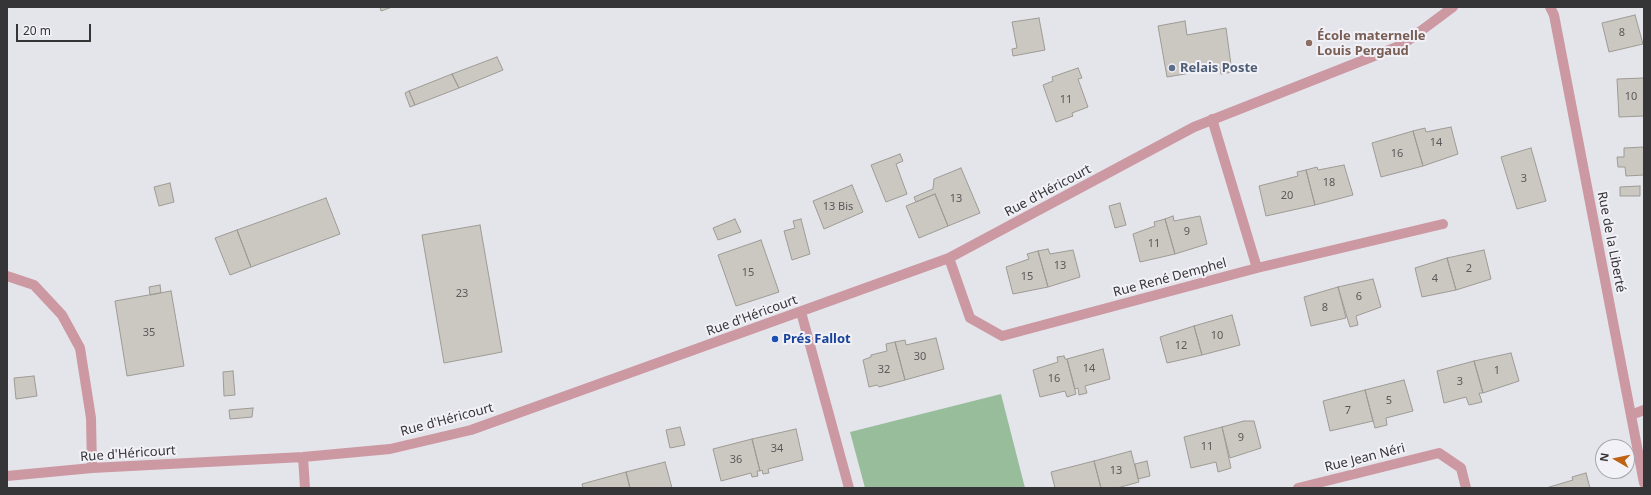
<!DOCTYPE html>
<html>
<head>
<meta charset="utf-8">
<style>
  body { margin:0 }
  #map { position:relative; width:1651px; height:495px; overflow:hidden; background:#e4e4eb; font-family:"Noto Sans",sans-serif }
  canvas { display:block }
  .frame { position:absolute; inset:0; border:8px solid #353537; pointer-events:none }
  .north { position:absolute; left:1595px; top:439px; width:40px; height:40px; box-sizing:border-box; background:#f2f1f8; border:1px solid #a6a6ab; border-radius:50%; rotate:279deg; font-size:11px; font-weight:700; line-height:16px; text-align:center; color:#353537 }
  .north::after { content:''; display:block; margin:auto; width:14px; height:18px; background:#bf6213; clip-path:polygon(50% 0,100% 100%,50% 72%,0 100%) }
  .scale { position:absolute; left:16px; top:24px; width:75px; height:18px; box-sizing:border-box; border:2px solid #353537; border-top:0; padding-left:5px; font-size:12px; line-height:14px; white-space:nowrap; color:#353537; -webkit-text-stroke:3px #f2f1f8; paint-order:stroke }
</style>
</head>
<body>
<div id="map">
<canvas width="1651" height="495"></canvas>
<div class="frame"></div>
<div class="north">N</div>
<div class="scale">20 m</div>
</div>
<script>
const context = document.querySelector('canvas').getContext('2d');
context.lineJoin = 'round';
function fillPath(path, color) {
  context.fillStyle = color;
  context.fill(path, 'evenodd');
}
function poly(rows) {
  const path = new Path2D();
  for (const r of rows) {
    path.moveTo(r[0], r[1]);
    for (let i = 2; i < r.length; i += 2) path.lineTo(r[i], r[i + 1]);
  }
  return path;
}
function strokePath(path, color, width, dash) {
  context.strokeStyle = color;
  context.lineWidth = width;
  context.lineCap = dash ? 'butt' : 'round';
  context.setLineDash(dash || []);
  context.stroke(path);
}
function label(font, color, halo, rows, align = 'center') {
  context.font = font + ' "Noto Sans",sans-serif';
  context.lineWidth = 4;
  context.setLineDash([]);
  context.textBaseline = 'middle';
  context.strokeStyle = halo;
  context.fillStyle = color;
  for (const [text, x, y, turn = 0] of rows) {
    context.save();
    context.translate(x, y);
    context.rotate((+turn || 0) * Math.PI / 180);
    context.textAlign = isNaN(turn) ? turn : align;
    if (halo) context.strokeText(text, 0, 0);
    context.fillText(text, 0, 0);
    context.restore();
  }
}
const green = poly([
  [1001,394,1025,488,865,488,850,432]
]);
const building = poly([
  [380,7,392,7,381,11,380,7],
  [1635,15,1643,44,1609,52,1602,23,1635,15],
  [1039,18,1045,50,1013,56,1012,49,1017,48,1012,22,1039,18],
  [1185,21,1187,35,1226,28,1232,72,1221,74,1220,68,1167,77,1158,26,1185,21],
  [497,57,503,70,459,88,452,74,497,57],
  [1078,68,1082,78,1078,79,1088,107,1072,113,1073,116,1056,122,1043,85,1053,81,1052,77,1078,68],
  [452,74,459,88,415,105,409,91,452,74],
  [1644,78,1644,116,1619,117,1617,79,1644,78],
  [409,91,415,105,410,107,405,93,409,91],
  [1451,127,1458,154,1423,166,1413,131,1425,128,1426,132,1451,127],
  [1413,131,1423,166,1381,177,1372,143,1413,131],
  [1644,147,1644,175,1626,176,1625,167,1618,167,1617,157,1624,157,1624,148,1644,147],
  [1531,148,1546,201,1517,209,1501,157,1531,148],
  [900,154,903,161,896,164,907,194,886,202,871,165,900,154],
  [1344,165,1353,195,1315,205,1306,170,1317,167,1318,170,1344,165],
  [961,168,980,213,948,226,935,194,916,202,914,197,933,189,934,179,961,168],
  [1306,170,1315,205,1266,216,1259,186,1298,176,1297,172,1306,170],
  [170,183,174,202,159,206,154,187,170,183],
  [852,185,863,212,824,229,813,201,852,185],
  [1640,186,1640,196,1620,196,1620,187,1640,186],
  [935,194,948,226,919,238,906,206,935,194],
  [326,198,340,234,251,267,237,230,326,198],
  [1120,203,1126,225,1115,228,1109,206,1120,203],
  [1173,216,1174,221,1200,216,1207,244,1175,254,1165,219,1173,216],
  [735,219,741,232,718,240,713,228,735,219],
  [801,219,810,254,792,260,784,231,795,228,793,221,801,219],
  [1165,219,1175,254,1140,262,1133,234,1155,226,1154,222,1165,219],
  [480,225,502,352,444,363,422,235,480,225],
  [237,230,251,267,230,275,215,238,237,230],
  [761,240,779,292,736,306,718,255,761,240],
  [1048,249,1050,254,1073,250,1080,277,1048,287,1038,251,1048,249],
  [1484,250,1491,279,1456,290,1447,258,1484,250],
  [1038,251,1048,287,1013,294,1006,267,1029,259,1027,254,1038,251],
  [1447,258,1456,290,1422,297,1415,268,1447,258],
  [1373,279,1381,307,1356,316,1358,325,1350,327,1338,287,1373,279],
  [160,285,161,293,150,295,149,287,160,285],
  [1338,287,1346,318,1311,326,1304,297,1338,287],
  [171,291,184,366,127,376,115,301,171,291],
  [1232,315,1240,345,1202,355,1194,326,1232,315],
  [1194,326,1202,355,1167,363,1160,337,1194,326],
  [936,338,944,369,905,380,895,342,905,340,906,345,936,338],
  [895,342,905,380,879,387,877,385,869,387,863,360,871,357,871,355,887,351,886,344,895,342],
  [1103,349,1110,379,1085,386,1087,393,1079,395,1078,388,1075,389,1067,359,1103,349],
  [1511,353,1519,381,1483,393,1474,361,1511,353],
  [1064,356,1065,359,1067,359,1076,394,1067,397,1065,391,1040,397,1033,370,1058,362,1057,357,1064,356],
  [1474,361,1483,393,1479,393,1482,402,1469,405,1466,397,1444,403,1437,371,1474,361],
  [233,371,235,395,224,396,223,372,233,371],
  [34,376,37,396,16,399,14,378,34,376],
  [1404,380,1413,411,1386,418,1387,425,1375,428,1365,390,1404,380],
  [1365,390,1373,421,1330,431,1323,401,1365,390],
  [253,408,252,417,230,419,229,410,253,408],
  [1244,421,1254,421,1261,448,1230,458,1222,427,1244,421],
  [680,427,685,445,670,448,666,430,680,427],
  [1222,427,1231,468,1218,472,1216,462,1191,468,1184,437,1222,427],
  [796,429,803,460,768,469,769,473,763,474,762,470,760,471,752,439,796,429],
  [752,439,760,471,757,471,758,476,752,477,751,473,721,481,713,449,752,439],
  [1131,451,1139,482,1117,488,1101,488,1094,461,1131,451],
  [1094,461,1101,488,1055,488,1051,472,1094,461],
  [1147,461,1150,476,1138,479,1135,464,1147,461],
  [665,462,672,488,630,488,626,472,665,462],
  [626,472,630,488,583,488,582,484,626,472],
  [1586,473,1590,488,1546,488,1573,480,1572,477,1586,473]
]);
const minor = poly([
  [1550,7,1554,15,1644,483],
  [1212,119,1257,268],
  [949,258,970,318,1002,336,1257,268,1443,224],
  [7,276,34,285,62,315,80,348,91,418,92,468],
  [801,312,849,488],
  [1631,415,1644,410],
  [303,457,305,488],
  [7,476,92,468,303,457,390,449,471,430,949,258,1194,127,1402,45,1453,7],
  [1298,488,1439,453,1461,468,1466,488]
]);
const markers = [
  [1309,43,4,"#8d6e63"],
  [1172,68,4,"#5c6f8a"],
  [775,339,4,"#1a4fb4"]
];
const numberNames = [
  ["8",1622,33],
  ["10",1631,97],
  ["11",1066,100],
  ["14",1436,143],
  ["16",1397,154],
  ["3",1524,179],
  ["18",1329,183],
  ["20",1287,196],
  ["13",956,199],
  ["13 Bis",838,207],
  ["9",1187,232],
  ["11",1154,244],
  ["13",1060,266],
  ["2",1469,269],
  ["15",748,273],
  ["15",1027,277],
  ["4",1435,279],
  ["23",462,294],
  ["6",1359,297],
  ["8",1325,308],
  ["35",149,333],
  ["10",1217,336],
  ["12",1181,346],
  ["30",920,357],
  ["14",1089,369],
  ["32",884,370],
  ["1",1497,371],
  ["16",1054,379],
  ["3",1460,382],
  ["5",1389,401],
  ["7",1348,411],
  ["9",1241,438],
  ["11",1207,447],
  ["34",777,449],
  ["36",736,460],
  ["13",1116,471]
];
const educationNames = [
  ["École maternelle",1317,36],
  ["Louis Pergaud",1317,51]
];
const serviceNames = [
  ["Relais Poste",1180,68]
];
const streetNames = [
  ["Rue d'Héricourt",1048,191,-28],
  ["Rue de la Liberté",1611,242,79],
  ["Rue René Demphel",1170,278,-15],
  ["Rue d'Héricourt",752,316,-20],
  ["Rue d'Héricourt",447,420,-15],
  ["Rue d'Héricourt",128,454,-4],
  ["Rue Jean Néri",1365,458,-14]
];
const transitNames = [
  ["Prés Fallot",783,339]
];
fillPath(green, '#98bd9b');
fillPath(building, '#cbc7c1');
strokePath(building, '#9e9a94', 1);
strokePath(minor, '#cc98a2', 10);
for (const [x, y, r, color] of markers) {
  const dot = new Path2D();
  dot.arc(x, y, r, 0, 2 * Math.PI);
  context.fillStyle = color;
  context.fill(dot);
  strokePath(dot, '#f2f1f8', 1.5);
}
label('11px', '#5a5a5a', null, numberNames);
label('bold 13px', '#785e54', '#f2f1f8', educationNames, 'left');
label('bold 13px', '#4e5e75', '#f2f1f8', serviceNames, 'left');
label('13px', '#353537', '#f2f1f8', streetNames);
label('bold 13px', '#164399', '#f2f1f8', transitNames, 'left');
</script>
</body>
</html>
